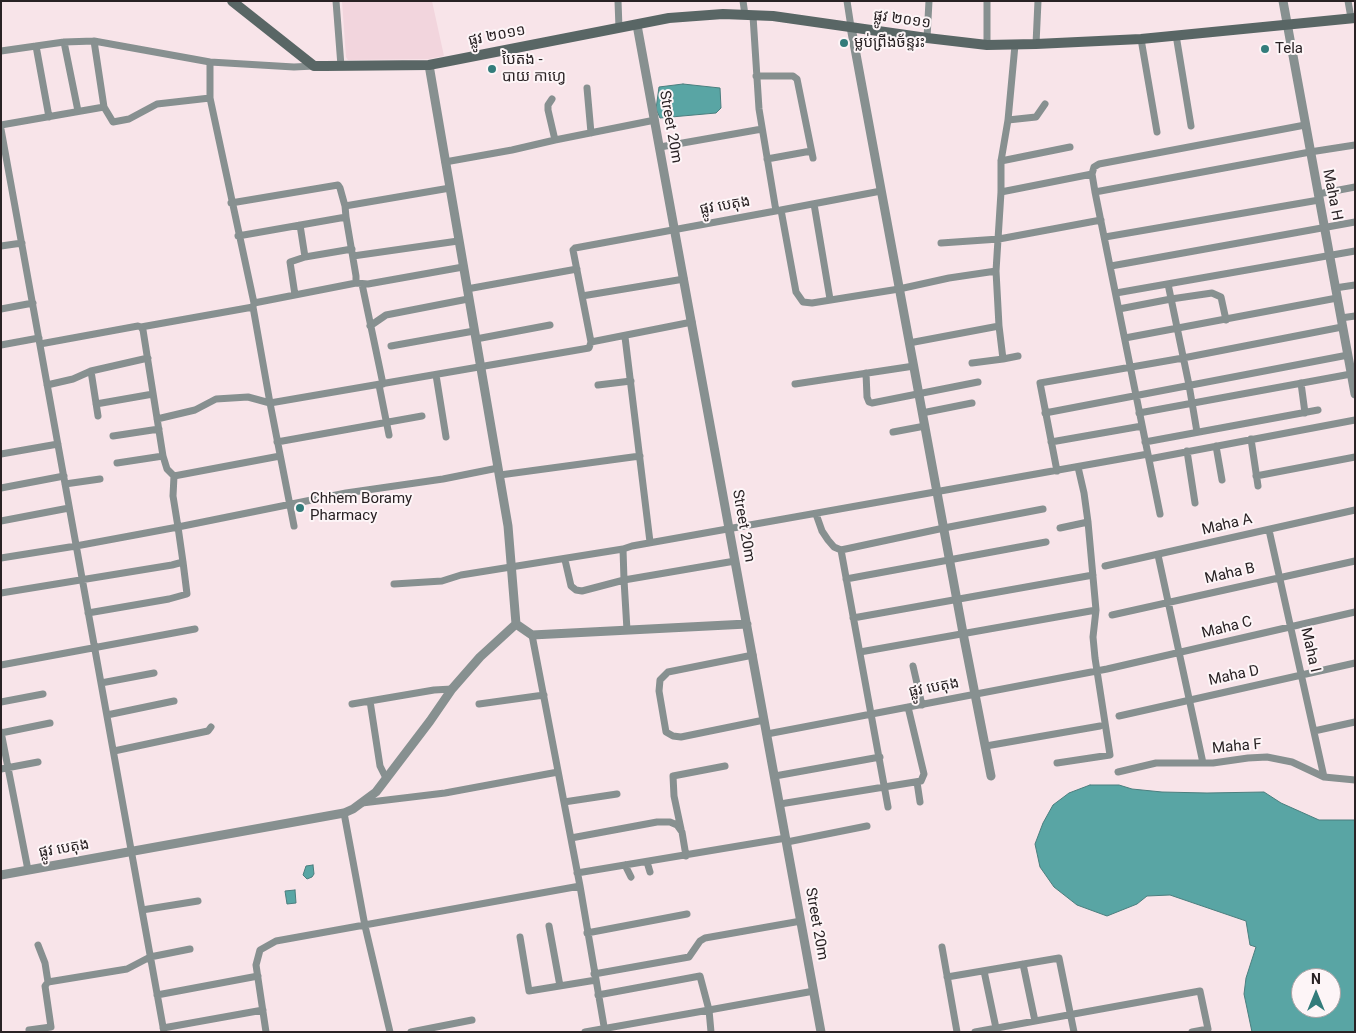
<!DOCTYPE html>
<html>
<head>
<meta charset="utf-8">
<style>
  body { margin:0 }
  #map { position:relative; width:1356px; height:1033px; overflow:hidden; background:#f8e4e9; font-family:Roboto,sans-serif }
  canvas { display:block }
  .frame { position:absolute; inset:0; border:2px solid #292224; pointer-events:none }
  .north { position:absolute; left:1291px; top:968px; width:50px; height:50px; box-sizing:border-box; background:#fdf5f7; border:1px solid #a8a1a3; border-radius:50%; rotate:0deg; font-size:14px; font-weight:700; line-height:20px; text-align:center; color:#292224 }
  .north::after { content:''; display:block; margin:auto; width:18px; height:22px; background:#337c7b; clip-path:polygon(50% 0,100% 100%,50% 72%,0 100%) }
</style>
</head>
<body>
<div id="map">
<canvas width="1356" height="1033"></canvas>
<div class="frame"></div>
<div class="north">N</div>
</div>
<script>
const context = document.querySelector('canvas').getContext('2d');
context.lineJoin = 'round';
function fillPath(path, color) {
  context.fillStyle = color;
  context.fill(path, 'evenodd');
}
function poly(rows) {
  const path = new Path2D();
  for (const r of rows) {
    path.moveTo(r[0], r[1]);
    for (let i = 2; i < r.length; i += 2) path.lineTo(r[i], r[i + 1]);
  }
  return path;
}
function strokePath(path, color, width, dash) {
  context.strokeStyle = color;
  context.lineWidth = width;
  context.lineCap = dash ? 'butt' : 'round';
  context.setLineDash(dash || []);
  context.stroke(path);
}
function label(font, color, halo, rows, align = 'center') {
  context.font = font + ' Roboto,"Noto Sans Khmer",sans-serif';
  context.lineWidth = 4;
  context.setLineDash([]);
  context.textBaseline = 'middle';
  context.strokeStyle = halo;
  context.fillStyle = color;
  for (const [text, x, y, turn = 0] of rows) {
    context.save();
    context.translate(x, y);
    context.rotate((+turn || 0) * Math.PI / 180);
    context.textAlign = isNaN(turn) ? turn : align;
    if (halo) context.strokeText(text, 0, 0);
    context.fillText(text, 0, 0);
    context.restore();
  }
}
const built = poly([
  [342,1,432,1,444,56,429,59,348,60,346,57]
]);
const water = poly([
  [683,84,720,88,721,108,716,113,660,118,656,109,659,87,683,84],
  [1090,785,1119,785,1132,789,1162,792,1207,793,1264,792,1281,803,1319,820,1355,820,1355,1032,1252,1032,1244,994,1246,978,1256,947,1250,945,1246,921,1170,895,1147,896,1137,904,1107,916,1077,905,1054,887,1040,867,1035,844,1043,823,1053,805,1069,793,1090,785],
  [1301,978,1331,978,1331,1008,1301,1008,1301,978],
  [313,865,314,874,312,877,307,879,303,875,306,866,313,865],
  [295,890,296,903,287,904,285,891,295,890]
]);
const minor = poly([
  [336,1,341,66],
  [618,1,619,28],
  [743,1,745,15],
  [847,1,851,27],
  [987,1,987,45],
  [1348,1,1351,18],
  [753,16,759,109,776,211],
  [1176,35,1191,126],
  [927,38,929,1],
  [1141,39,1157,132],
  [94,41,104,107,113,122,129,119,157,104,210,98],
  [64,42,78,111],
  [1036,44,1038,1],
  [36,46,49,117],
  [1,51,64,42,94,41,210,62,294,67,314,66],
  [210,62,210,98,254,303,253,307,270,403,294,526],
  [756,76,793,76,797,79,813,158],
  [587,88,591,133],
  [552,99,548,105,548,110,555,140,655,120],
  [1008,120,1036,117,1045,104],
  [1,125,104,107],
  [1,129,164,1032],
  [660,147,762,129],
  [767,159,811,151],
  [1001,161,1070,147],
  [445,162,512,150,555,140],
  [881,191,781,210,796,292,803,302,812,303,899,289,949,278,996,271],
  [1001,192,1092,174],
  [1095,192,1310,152,1355,145],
  [1318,194,1355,187],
  [231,203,338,185,340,188,345,206],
  [814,204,830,299],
  [300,225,305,257],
  [238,236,346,217,345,206,450,188],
  [1105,237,1319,200],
  [941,243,999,239,1101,220],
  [1,246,22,243],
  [353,256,458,241],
  [1111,266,1355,222],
  [356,283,368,284,463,267],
  [362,284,383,384],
  [1168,284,1189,385,1197,432],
  [1335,288,1355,285],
  [467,289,577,269],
  [1116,293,1355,251],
  [295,295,290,262,305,257,352,249],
  [582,296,684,279],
  [254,303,356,283,356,276,346,217],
  [1,309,33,303],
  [1119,309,1171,299,1212,293,1221,297,1226,320],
  [1341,318,1355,316],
  [370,326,386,315,468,299],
  [141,327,253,307],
  [625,337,650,542],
  [1125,338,1337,298],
  [476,339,550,325],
  [591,342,692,322],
  [909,343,999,326],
  [40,344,138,326,141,327,143,330,163,456,167,469,174,476],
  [1,345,39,338],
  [391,346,474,331],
  [1003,359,1018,356],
  [972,363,1003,359,999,326,996,271,1001,192,1001,161,1008,120,1015,45],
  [91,371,98,416],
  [866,373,867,397,869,402,872,403,978,382],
  [436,375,446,437],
  [1301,383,1305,413],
  [795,384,914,366],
  [47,385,73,379,91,371,148,358],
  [379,385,389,435],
  [598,385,631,381],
  [96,404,153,394],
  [922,413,972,403],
  [1045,413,1348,355],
  [1139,413,1351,374],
  [157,419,195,410,216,399,248,397,270,403,589,348,591,342,573,250,575,248,781,210],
  [893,432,925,426],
  [113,436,159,429],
  [1251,439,1258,486],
  [277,442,422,416],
  [1051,442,1142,426],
  [1145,442,1318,410],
  [1216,446,1222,480],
  [1187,451,1195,503],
  [1,454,58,444],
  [1149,459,1355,420],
  [117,463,163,456],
  [1057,471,1040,383,1183,358,1342,327],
  [500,475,640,456],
  [174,476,173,496,178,527,346,493,443,479,498,468],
  [174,476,280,456],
  [1256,476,1355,457],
  [65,484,100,479],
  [1,488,64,476],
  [816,514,822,531,828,540,834,547,841,550,888,807],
  [1160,514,1095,192,1092,174,1094,167,1099,164,1305,125],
  [1,521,69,508],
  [1060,528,1088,522],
  [1269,530,1324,777],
  [841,550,944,528,1043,509],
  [1158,555,1203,763],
  [1,558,76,546,178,527,183,562,172,565,1,593],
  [565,560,571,586,576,590,582,591,624,580,623,549,632,546,1148,454],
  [1105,566,1355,510],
  [846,579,1046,542],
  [394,584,442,581,461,575,623,549],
  [88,613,169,599,187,594,183,562],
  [1112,615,1355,561],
  [853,618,1093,575],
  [627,630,624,580,735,561],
  [532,635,580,886,605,1032],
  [860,652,1096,610],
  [753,655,668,672,660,680,659,691,666,732,673,736,681,737,764,720],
  [1,665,195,629],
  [913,666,922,705],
  [101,683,154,673],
  [370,701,380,766,386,778],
  [1,702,43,694],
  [352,704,434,690,452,689],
  [479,704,544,695],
  [107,715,174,701],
  [1119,716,1355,663],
  [1314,731,1355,722],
  [1,732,28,870],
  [1,733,50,723],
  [767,734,1107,669,1355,612],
  [986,746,1100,726],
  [114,751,208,731,211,727],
  [1057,763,1110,755,1095,658,1093,637,1096,610,1088,522,1084,493,1078,467],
  [1,769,38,762],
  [1118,772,1156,763,1213,763,1248,758,1267,757,1292,762,1324,777,1355,780],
  [775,776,880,757],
  [917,782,920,802],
  [564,802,617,794],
  [362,803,445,793,558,772],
  [780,804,921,781,924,774,908,707],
  [344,813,365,926,390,1032],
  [681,829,674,796,673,776,725,766],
  [571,838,657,822,670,822,677,825,682,832,686,856],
  [787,842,867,826],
  [647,862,650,872],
  [625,865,631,877],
  [577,873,786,838],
  [142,910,198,901],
  [549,926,560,986],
  [587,933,687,914],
  [520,937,529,991,596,980],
  [38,945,45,963,48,982],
  [942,947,957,1032],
  [1023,964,1035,1021],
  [984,971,996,1028],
  [594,974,689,957,700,941,705,938,801,921],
  [947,977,1059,958,1074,1032],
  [157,995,258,976],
  [598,995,700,976,709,1010,814,991],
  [163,1028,263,1010],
  [29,1030,51,1027,45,986,48,982,127,969,150,957,190,949],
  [266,1032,256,965,260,950,276,941,580,886],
  [411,1032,472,1020],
  [585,1032,709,1010,711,1032],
  [975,1032,1200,991,1208,1029,1192,1032]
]);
const tertiary = poly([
  [1283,1,1355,394],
  [637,25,821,1032],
  [851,27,963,633,991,776],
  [516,624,532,635,747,624],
  [1,875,344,813,353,809,376,792,430,721,452,689,480,657,516,624,508,526,429,65]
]);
const secondary = poly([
  [232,1,314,66,325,66,429,65,669,18,723,14,773,16,927,38,987,45,1036,44,1141,39,1355,18]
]);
const markers = [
  [844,43,5,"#337c7b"],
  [1265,49,5,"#337c7b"],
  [492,69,5,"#337c7b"],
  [300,508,5,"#337c7b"]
];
const streetNames = [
  ["ផ្លូវ ២០១១",902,20,8],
  ["ផ្លូវ ២០១១",497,36,-11],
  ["Street 20m",670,127,80],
  ["Maha H",1332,195,79],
  ["ផ្លូវ បេតុង",725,206,-10],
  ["Maha A",1227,525,-13],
  ["Street 20m",743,526,80],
  ["Maha B",1230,574,-13],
  ["Maha C",1227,628,-14],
  ["Maha I",1310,650,77],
  ["Maha D",1234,676,-12],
  ["ផ្លូវ បេតុង",934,688,-11],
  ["Maha F",1237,747,-5],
  ["ផ្លូវ បេតុង",64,849,-10],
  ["Street 20m",816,924,80]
];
const poiNames = [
  ["ម្លប់ព្រីងច័ន្ទរះ",854,43],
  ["Tela",1275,49],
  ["បៃតង -",502,60],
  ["បាយ កាហ្វេ",502,77],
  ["Chhem Boramy",310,499],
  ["Pharmacy",310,516]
];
fillPath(built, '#f2d5dd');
fillPath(water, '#59a5a4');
strokePath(water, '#4b7e7e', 1);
strokePath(minor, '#879090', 7);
strokePath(tertiary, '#879090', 9);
strokePath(secondary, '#596665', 10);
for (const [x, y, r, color] of markers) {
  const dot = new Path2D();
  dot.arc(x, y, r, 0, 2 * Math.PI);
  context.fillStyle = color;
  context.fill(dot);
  strokePath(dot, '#fdf5f7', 2);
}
label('15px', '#292224', '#fdf5f7', streetNames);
label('15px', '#292224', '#fdf5f7', poiNames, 'left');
</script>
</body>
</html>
